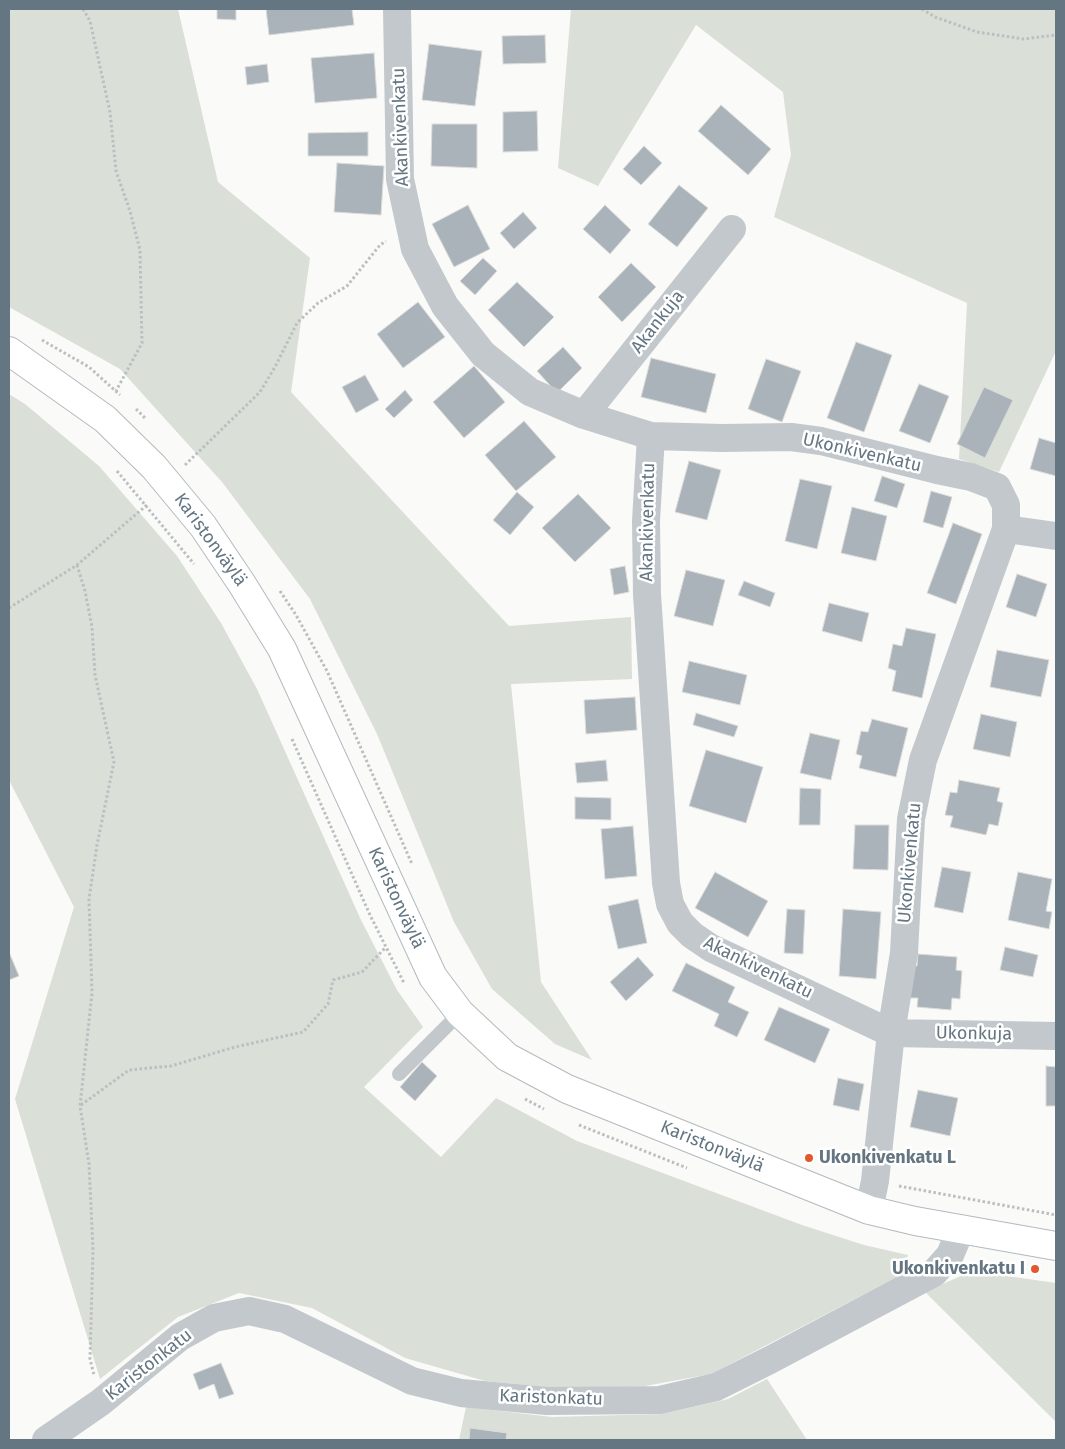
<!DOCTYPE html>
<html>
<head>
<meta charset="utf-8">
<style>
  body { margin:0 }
  #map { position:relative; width:1065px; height:1449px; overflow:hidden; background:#fafaf8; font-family:"Fira Sans",sans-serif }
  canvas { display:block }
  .frame { position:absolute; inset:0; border:10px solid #657683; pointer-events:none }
</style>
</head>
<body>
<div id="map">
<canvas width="1065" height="1449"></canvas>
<div class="frame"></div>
</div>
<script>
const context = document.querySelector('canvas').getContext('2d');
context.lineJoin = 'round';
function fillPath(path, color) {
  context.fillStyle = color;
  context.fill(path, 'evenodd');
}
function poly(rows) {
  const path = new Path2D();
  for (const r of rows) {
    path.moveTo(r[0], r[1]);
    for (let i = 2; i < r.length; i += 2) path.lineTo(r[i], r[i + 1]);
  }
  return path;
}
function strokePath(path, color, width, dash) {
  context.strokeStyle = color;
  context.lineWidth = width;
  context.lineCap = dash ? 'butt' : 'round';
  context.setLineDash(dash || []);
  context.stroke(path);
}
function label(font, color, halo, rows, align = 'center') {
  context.font = font + ' "Fira Sans",sans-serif';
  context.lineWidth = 5;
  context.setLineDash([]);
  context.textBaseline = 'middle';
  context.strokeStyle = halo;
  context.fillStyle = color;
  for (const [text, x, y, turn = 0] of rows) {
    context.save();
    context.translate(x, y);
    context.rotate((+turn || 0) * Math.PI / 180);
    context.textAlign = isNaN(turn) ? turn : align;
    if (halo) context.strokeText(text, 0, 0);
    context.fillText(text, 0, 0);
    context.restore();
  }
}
const green = poly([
  [9,9,178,9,218,182,310,258,291,392,509,626,631,617,632,679,511,684,541,982,592,1060,555,1044,492,989,454,922,377,734,310,599,222,482,120,369,9,307],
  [571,9,1056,9,1056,351,999,472,959,459,967,303,774,217,791,155,783,92,696,25,598,186,558,168],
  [9,394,25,404,99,466,177,556,221,623,257,689,361,920,397,990,423,1027,364,1087,441,1157,496,1098,577,1141,802,1225,864,1245,908,1255,903,1274,711,1374,645,1386,555,1388,485,1381,405,1358,312,1308,239,1293,178,1317,100,1379,15,1099,74,907,9,780],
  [972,1271,1056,1283,1056,1422,925,1292],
  [767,1379,807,1440,459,1440,466,1407,552,1417,662,1414,728,1399]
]);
const building = poly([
  [217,9,236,9,236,20,217,19,217,9],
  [266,9,352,9,354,25,269,35,266,9],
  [545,35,546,63,503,64,502,36,545,35],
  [429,44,482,51,475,106,422,100,429,44],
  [374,53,377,98,315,103,311,58,374,53],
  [267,64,269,82,247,85,245,67,267,64],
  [721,105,771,149,748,175,698,131,721,105],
  [537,111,538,151,503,152,503,112,537,111],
  [432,124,477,124,477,168,431,166,432,124],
  [368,132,368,156,308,156,308,133,368,132],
  [644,146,662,163,641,185,623,169,644,146],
  [337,163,384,166,381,215,334,212,337,163],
  [679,185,708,208,677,247,648,224,679,185],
  [468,205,490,249,454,267,432,224,468,205],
  [605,205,631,230,610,254,583,229,605,205],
  [523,212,537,228,514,249,500,233,523,212],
  [483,258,497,271,475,295,460,281,483,258],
  [631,263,656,287,622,322,598,297,631,263],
  [517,282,554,317,524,347,488,310,517,282],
  [418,302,445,337,403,368,377,334,418,302],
  [856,342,892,355,864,432,827,418,856,342],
  [563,347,582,368,557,393,537,371,563,347],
  [651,358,716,374,706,413,641,397,651,358],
  [766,359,801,371,782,422,748,409,766,359],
  [474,366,505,402,464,438,433,402,474,366],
  [365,375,379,400,356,413,342,387,365,375],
  [919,384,949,396,930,443,899,431,919,384],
  [984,387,1013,400,985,458,957,444,984,387],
  [405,390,413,400,394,418,385,409,405,390],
  [524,421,556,457,516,491,485,455,524,421],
  [1039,438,1056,443,1056,476,1030,469,1039,438],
  [689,461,721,470,707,520,675,512,689,461],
  [882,476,905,484,897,508,874,501,882,476],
  [800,479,832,486,817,549,785,541,800,479],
  [931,491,952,497,943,528,923,522,931,491],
  [517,492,534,507,510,535,493,520,517,492],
  [578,494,611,528,575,562,542,528,578,494],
  [852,507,887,516,876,561,841,553,852,507],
  [953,523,982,534,956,604,927,593,953,523],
  [625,566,629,592,614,595,610,569,625,566],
  [686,570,725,580,713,626,674,616,686,570],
  [1017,574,1047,584,1036,617,1006,607,1017,574],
  [744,581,775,593,770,607,738,595,744,581],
  [829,603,869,613,862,642,822,631,829,603],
  [906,628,936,634,922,698,892,691,896,671,888,668,893,644,902,646,906,628],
  [997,650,1049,660,1041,697,990,687,997,650],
  [689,661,747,675,740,705,682,692,689,661],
  [635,697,637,730,586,734,584,700,635,697],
  [696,713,738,726,734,737,693,725,696,713],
  [981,714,1017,722,1010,757,973,749,981,714],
  [872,719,908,728,896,777,859,768,862,756,856,754,861,731,868,732,872,719],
  [810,733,840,740,831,780,800,773,810,733],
  [706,750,763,767,746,823,689,806,706,750],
  [606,760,608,781,577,783,575,763,606,760],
  [959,780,1000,788,997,801,1003,803,998,826,989,824,986,835,950,827,953,816,945,815,950,792,957,793,959,780],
  [800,788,821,789,820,825,799,825,800,788],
  [575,797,611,798,611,820,575,819,575,797],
  [855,825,889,825,888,870,853,869,855,825],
  [633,826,637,876,605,879,601,829,633,826],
  [942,867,971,872,963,913,934,907,942,867],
  [715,872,768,901,748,937,695,908,715,872],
  [1018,872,1052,879,1046,911,1052,912,1049,929,1008,920,1018,872],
  [638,899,647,943,618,949,608,906,638,899],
  [787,909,805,910,803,954,784,953,787,909],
  [843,909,881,912,876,979,839,976,843,909],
  [1005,947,1038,955,1033,977,1000,970,1005,947],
  [9,952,19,976,9,980,9,952],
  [918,954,957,957,956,970,962,971,960,999,952,998,951,1010,917,1007,918,998,910,998,913,966,917,966,918,954],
  [638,957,654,975,626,1001,610,982,638,957],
  [686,963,735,987,728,1002,749,1012,737,1037,714,1026,719,1014,672,991,686,963],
  [779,1007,830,1029,815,1063,764,1040,779,1007],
  [422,1062,437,1076,415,1101,400,1087,422,1062],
  [1046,1066,1056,1067,1056,1106,1046,1106,1046,1066],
  [838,1078,864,1084,859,1111,833,1105,838,1078],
  [918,1090,958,1098,950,1136,910,1127,918,1090],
  [221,1363,234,1394,219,1399,214,1384,199,1390,193,1374,221,1363],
  [470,1428,507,1433,506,1440,469,1440,470,1428]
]);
const path = poly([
  [83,9,90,21,110,112,116,171,130,211,140,250,142,343,116,391],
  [922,9,935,17,977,32,1024,39,1056,35],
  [42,340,89,367,120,395],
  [136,409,146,419],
  [185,465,260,392,275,367,297,323,318,303,347,286,380,245,386,241],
  [117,471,194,564],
  [77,565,85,591,92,627,95,675,114,762,97,845,89,899,92,993,80,1106,89,1164,93,1250,90,1359,94,1375],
  [280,591,296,615,327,671,412,864],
  [9,608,77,565,148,504],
  [292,739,370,915,404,983],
  [525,1099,544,1109],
  [81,1105,129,1070,171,1066,235,1047,303,1032,328,1004,333,980,362,972,386,947],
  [579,1125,687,1168],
  [899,1186,1056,1215]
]);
const lane = poly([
  [399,1074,460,1013]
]);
const street = poly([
  [397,9,400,179,415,249,445,306,483,354,530,392,584,415,651,436,646,521,647,594,666,883,670,904,680,923,692,935,711,948,891,1033,1056,1036],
  [584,415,732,229],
  [651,436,722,438,791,437,821,441,937,470,971,477,997,487,1006,505,1006,529,923,760,911,819,904,953,891,1033,875,1181,869,1210],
  [1006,529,1056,536],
  [46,1440,101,1402,180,1337,214,1318,249,1311,285,1319,412,1381,461,1393,547,1401,660,1400,716,1387,770,1360,934,1273,950,1255,961,1229]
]);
const secondary = poly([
  [9,351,105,419,154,467,203,526,242,584,282,649,433,977,460,1013,507,1057,567,1089,869,1210,915,1221,1056,1246]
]);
const markers = [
  [809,1158,5,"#e4572e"],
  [1035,1269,5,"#e4572e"]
];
const streetNames = [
  ["Akankivenkatu",401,127,-92],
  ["Akankuja",658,322,-52],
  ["Ukonkivenkatu",862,453,13],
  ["Akankivenkatu",648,522,-89],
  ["Karistonväylä",210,540,54],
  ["Ukonkivenkatu",910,863,-85],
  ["Karistonväylä",396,898,65],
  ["Akankivenkatu",758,968,26],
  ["Ukonkuja",974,1034,1],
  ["Karistonväylä",712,1147,22],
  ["Karistonkatu",149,1365,-38],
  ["Karistonkatu",551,1398,2]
];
const poiNames = [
  ["Ukonkivenkatu L",819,1158],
  ["Ukonkivenkatu I",1025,1269,"right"]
];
fillPath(green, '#dadfd7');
fillPath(building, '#aab3b9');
strokePath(building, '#dcdcda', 1);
strokePath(secondary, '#b3babf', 30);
strokePath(path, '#bbbfc2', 3, [2.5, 2.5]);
strokePath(lane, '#c3c8cc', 14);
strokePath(street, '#c3c8cc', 28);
strokePath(secondary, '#fff', 28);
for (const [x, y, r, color] of markers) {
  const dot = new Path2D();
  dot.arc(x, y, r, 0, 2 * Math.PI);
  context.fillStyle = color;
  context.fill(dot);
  strokePath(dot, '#fff', 2);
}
label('18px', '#657683', '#fff', streetNames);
label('bold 18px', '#657683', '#fff', poiNames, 'left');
</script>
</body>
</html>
